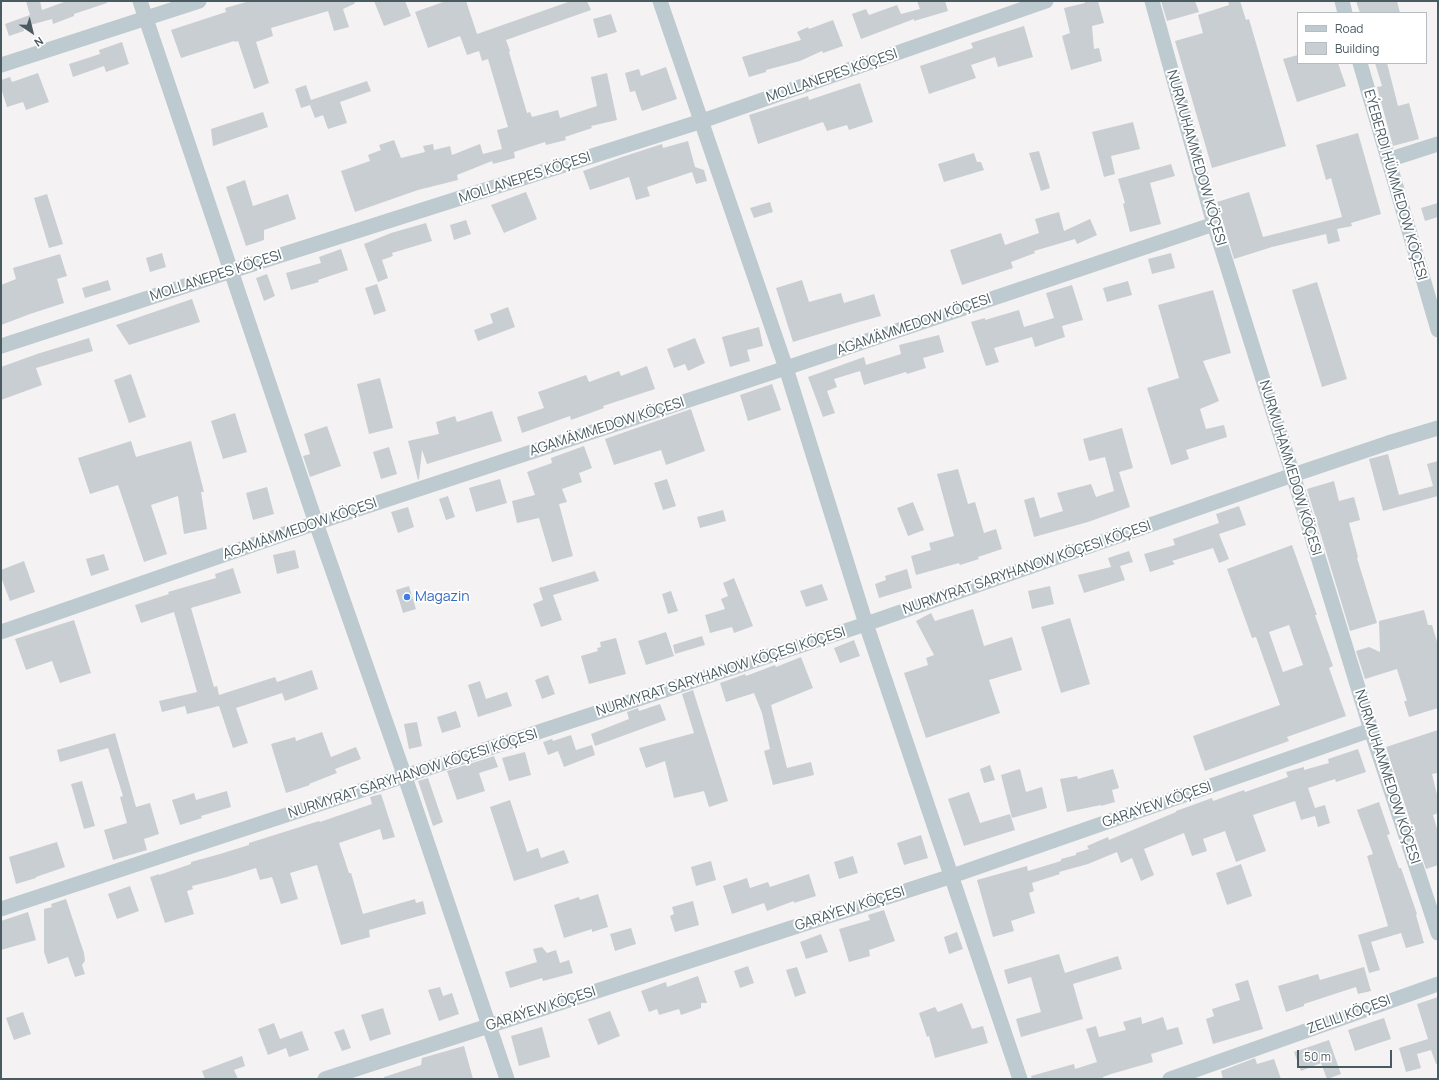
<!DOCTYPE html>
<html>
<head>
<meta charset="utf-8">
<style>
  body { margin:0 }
  #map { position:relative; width:1439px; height:1080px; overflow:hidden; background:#f5f2f3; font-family:Manrope,sans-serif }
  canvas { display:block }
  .frame { position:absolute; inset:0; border:2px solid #495a61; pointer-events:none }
  .legend { position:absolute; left:1297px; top:12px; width:130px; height:52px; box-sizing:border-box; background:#fff; border:1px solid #b6bdc0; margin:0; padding:5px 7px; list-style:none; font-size:12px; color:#495a61 }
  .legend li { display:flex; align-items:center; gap:8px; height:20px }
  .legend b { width:20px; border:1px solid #b6bdc0 }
  .north { position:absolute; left:12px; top:12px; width:40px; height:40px; -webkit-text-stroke:3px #fff; paint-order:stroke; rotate:145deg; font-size:11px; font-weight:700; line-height:16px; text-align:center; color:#495a61 }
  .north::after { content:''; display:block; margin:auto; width:14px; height:18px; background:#495a61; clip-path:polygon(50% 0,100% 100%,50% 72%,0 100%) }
  .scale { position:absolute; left:1297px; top:1050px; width:95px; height:18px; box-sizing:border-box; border:2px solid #495a61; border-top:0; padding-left:5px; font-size:12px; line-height:14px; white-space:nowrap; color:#495a61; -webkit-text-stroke:3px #fff; paint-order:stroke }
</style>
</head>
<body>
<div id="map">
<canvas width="1439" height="1080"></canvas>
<div class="frame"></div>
<ul class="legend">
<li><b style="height:5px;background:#bdcacf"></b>Road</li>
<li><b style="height:11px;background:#c9ced2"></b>Building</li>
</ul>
<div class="north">N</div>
<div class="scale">50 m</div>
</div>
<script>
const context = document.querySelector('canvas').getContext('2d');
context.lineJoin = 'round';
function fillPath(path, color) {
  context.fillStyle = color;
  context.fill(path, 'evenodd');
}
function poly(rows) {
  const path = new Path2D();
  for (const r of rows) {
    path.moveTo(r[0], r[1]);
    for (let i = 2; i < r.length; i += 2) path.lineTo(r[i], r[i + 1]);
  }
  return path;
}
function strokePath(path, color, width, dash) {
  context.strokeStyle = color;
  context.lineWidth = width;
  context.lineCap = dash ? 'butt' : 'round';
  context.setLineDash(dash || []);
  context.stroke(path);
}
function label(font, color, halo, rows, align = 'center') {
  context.font = font + ' Manrope,sans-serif';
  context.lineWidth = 4;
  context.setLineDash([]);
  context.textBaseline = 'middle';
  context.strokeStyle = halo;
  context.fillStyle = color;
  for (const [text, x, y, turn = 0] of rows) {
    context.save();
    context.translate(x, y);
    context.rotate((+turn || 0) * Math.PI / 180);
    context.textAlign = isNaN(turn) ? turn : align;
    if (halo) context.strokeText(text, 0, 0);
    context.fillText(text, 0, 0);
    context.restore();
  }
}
const building = poly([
  [26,1,40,1,42,10,67,1,107,1,107,3,74,14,74,16,53,24,52,19,23,27,24,31,9,36,5,24,30,15],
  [250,1,356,1,354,4,343,9,349,27,334,31,328,11,271,28,273,36,256,42,269,83,254,89,238,41,235,42,234,41,181,58,171,30,226,12,225,8],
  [374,1,405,1,411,16,384,26],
  [446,1,466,1,477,34,571,1,587,1,591,10,506,40,510,51,509,52,527,113,530,112,532,117,558,110,560,118,597,106,591,77,607,73,617,120,591,126,592,128,565,137,566,140,546,145,545,142,514,152,515,158,493,164,492,161,457,175,458,180,418,190,355,212,341,171,370,161,368,155,381,150,379,145,394,140,401,158,425,152,423,146,433,144,434,150,450,146,452,155,480,144,483,154,502,149,497,130,508,127,488,59,482,61,479,51,467,55,460,36,428,48,415,12],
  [917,1,945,1,948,11,914,21,914,19,861,39,852,14,866,9,869,15,897,5,901,14,920,9],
  [1084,1,1098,1,1104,23,1092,26,1094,49,1099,48,1102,61,1071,70,1062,36,1070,33,1064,8,1085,3],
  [1161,1,1195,1,1199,12,1167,21],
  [1228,1,1240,1,1246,20,1249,19,1286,146,1212,168,1175,41,1203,33,1198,15,1229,5],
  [1356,1,1397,1,1400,13,1360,13],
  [611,14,617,32,598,38,593,19],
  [833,20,843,46,823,53,822,51,800,61,766,70,766,72,749,77,742,57,801,40,797,32,808,27,809,29],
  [1024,26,1033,57,998,67,995,57,971,65,976,78,929,94,920,66,973,48,971,43],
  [122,42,129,64,106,72,104,66,73,77,69,64,100,54,99,50],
  [1298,55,1298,63,1338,63,1346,86,1297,102,1283,59],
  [1375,63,1387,63,1398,106,1409,103,1419,139,1393,146,1377,87,1382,86],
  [666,67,677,99,642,111,635,91,630,92,625,73,639,69,641,76],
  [38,73,49,102,26,110,23,102,7,107,1,88,1,80,10,77,12,82],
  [367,81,371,91,340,102,347,123,328,129,323,115,315,118,310,105,301,108,295,89,306,85,311,100],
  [860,83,873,122,849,130,847,125,827,131,823,122,758,144,749,115,808,96,809,100],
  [263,112,268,127,213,146,211,129],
  [1133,122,1140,149,1111,156,1115,174,1104,177,1092,132],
  [1358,133,1381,214,1351,223,1352,226,1337,229,1340,241,1328,244,1326,234,1272,247,1234,259,1217,202,1249,192,1263,237,1342,217,1331,178,1326,180,1316,145],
  [688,141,695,167,704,170,707,181,696,184,692,172,647,187,650,196,636,200,629,177,590,190,583,171,622,157,662,144,663,148],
  [1039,151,1050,188,1041,191,1029,153],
  [974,153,977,162,981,162,984,170,944,182,938,164],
  [1171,164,1175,176,1150,183,1161,224,1130,232,1123,204,1125,203,1118,179],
  [245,180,253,206,288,194,296,219,264,230,264,240,246,246,226,187],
  [526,192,537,219,504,233,491,205],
  [47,194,63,244,49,248,34,198],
  [770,202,773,212,754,218,750,208],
  [1438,203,1438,217,1425,221,1421,208],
  [1059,212,1064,231,1090,219,1097,235,1077,244,1075,239,1034,251,1035,253,1011,262,1013,268,962,285,950,250,1001,233,1005,245,1039,233,1035,219],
  [466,220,471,234,454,240,450,225],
  [426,223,432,241,392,253,393,256,382,260,388,278,378,282,364,244,391,233],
  [341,249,348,270,318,280,319,282,291,290,286,273,321,263,319,257],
  [162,253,166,267,150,272,146,258],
  [1171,253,1175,268,1152,274,1148,259],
  [60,254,67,276,57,279,64,303,30,314,1,325,1,285,16,279,13,268],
  [267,274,275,296,264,301,256,278],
  [108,280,111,290,85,298,82,288],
  [802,280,809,302,841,293,844,303,874,294,881,316,859,322,793,342,776,288],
  [1128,281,1132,295,1107,302,1103,288],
  [1317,282,1347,379,1322,387,1292,290],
  [377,284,386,311,374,315,365,288],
  [1072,285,1083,320,1062,326,1065,337,1035,347,1032,337,994,348,999,362,986,366,971,322,985,318,985,320,1019,310,1024,327,1054,318,1046,293],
  [1213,290,1231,353,1203,361,1219,401,1200,409,1206,429,1224,425,1227,437,1186,450,1189,459,1171,465,1147,388,1179,378,1158,305],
  [192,299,200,322,129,345,116,325],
  [508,307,515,327,478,341,474,330,493,323,490,314],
  [759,327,763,346,747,350,750,361,730,367,722,337],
  [939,335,944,352,923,358,926,368,907,374,906,372,864,385,860,371,834,379,837,387,827,391,835,413,823,417,808,377,864,357,866,365,901,354,899,345],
  [89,338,93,351,36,368,42,385,1,400,1,367,37,354],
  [695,338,705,363,688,371,685,364,674,368,667,349],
  [647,366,655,389,603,406,604,408,571,420,570,416,522,433,517,417,544,408,538,392,586,375,589,382,619,371,621,376],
  [131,374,146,417,129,423,114,380],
  [380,378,393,428,369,434,357,384],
  [772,384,781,410,748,421,740,395],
  [691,409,705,451,666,465,661,450,614,465,605,439],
  [492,411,502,441,427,464,422,450,419,479,418,480,408,441,439,434,436,422,455,416,457,422],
  [235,413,247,452,223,459,211,421],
  [327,426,341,466,310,477,303,456,310,454,304,434],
  [1122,428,1133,468,1119,472,1130,507,1088,522,1034,537,1024,500,1034,497,1040,518,1063,511,1057,493,1091,484,1096,497,1114,491,1105,457,1089,461,1083,439],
  [131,441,136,457,191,441,204,492,201,492,207,529,184,534,178,496,151,505,167,554,144,562,118,485,90,494,78,458],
  [584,446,592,468,579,473,582,482,562,489,567,502,559,504,573,556,552,562,539,518,517,523,512,501,535,495,527,472,552,463,551,458],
  [389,447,397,474,381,479,373,452],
  [1388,454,1399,495,1433,486,1427,464,1438,461,1438,496,1383,511,1369,459],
  [958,469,968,504,975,502,984,533,996,529,1002,549,978,557,979,559,960,565,959,563,916,575,911,556,931,550,929,543,954,536,937,474],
  [500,479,507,503,476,512,469,488],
  [667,479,676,506,663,510,654,483],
  [1334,481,1339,501,1354,497,1360,520,1349,523,1358,557,1357,558,1377,623,1350,631,1307,489],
  [267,487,274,514,253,520,246,493],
  [448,496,455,517,446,520,439,499],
  [913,502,924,530,908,536,897,508],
  [1239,506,1246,525,1219,534,1229,559,1219,563,1213,548,1172,561,1175,564,1150,572,1144,554,1175,545,1173,539,1219,523,1216,514],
  [408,507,414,527,398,533,391,512],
  [723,510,726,521,700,528,697,517],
  [1292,545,1317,615,1315,615,1333,666,1329,668,1346,716,1287,737,1289,741,1205,771,1193,736,1280,705,1256,637,1252,638,1227,569],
  [1289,625,1303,665,1283,672,1269,632],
  [295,550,299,568,277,574,273,555],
  [1129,551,1133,562,1120,566,1125,580,1084,593,1078,575,1111,567,1108,558],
  [104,554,109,570,91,576,86,559],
  [24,561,35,592,10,601,1,577,1,570],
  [233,568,241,593,191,608,214,687,217,686,219,695,275,677,277,682,312,670,318,689,285,701,282,693,236,708,248,743,233,748,219,706,187,714,185,706,162,712,159,701,197,692,174,612,141,623,135,605,169,594,168,592,216,578,215,574],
  [907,569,912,588,879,598,875,584,886,580,885,576],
  [595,571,599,581,553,595,562,620,541,627,533,604,543,600,539,588],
  [734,578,753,626,734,633,732,627,710,633,705,615,725,609,721,599,728,596,723,583],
  [822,584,828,600,806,607,800,591],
  [409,586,416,609,403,613,396,590],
  [1050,586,1054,604,1032,609,1028,591],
  [671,591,678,611,668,614,662,594],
  [973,609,984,646,1012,637,1022,670,989,680,1000,713,926,738,904,673,928,665,926,658,934,655,916,621,931,613,935,621],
  [1424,610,1428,625,1432,625,1438,645,1438,708,1409,717,1404,701,1407,701,1397,669,1365,679,1356,651,1369,647,1380,652,1379,621],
  [1070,618,1090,684,1061,693,1041,627],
  [74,620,91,673,60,683,52,661,26,670,15,639],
  [666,632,674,656,646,665,638,641],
  [702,636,705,645,675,654,673,645],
  [616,638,626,674,589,684,581,656,598,651,597,648,601,647,600,642],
  [854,640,860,656,840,663,834,648],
  [801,657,813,688,771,705,787,768,811,762,814,775,773,785,764,751,770,749,762,713,754,693,726,702,720,683,745,674,746,676,775,665,776,667],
  [548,675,555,694,542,699,535,680],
  [480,681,486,699,507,692,512,706,478,717,468,685],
  [693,690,728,801,709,807,704,791,674,798,665,761,646,768,639,748,694,733,682,694],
  [660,704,666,720,595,746,591,734,629,719,627,712,638,708,639,711],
  [456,711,461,727,442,733,437,717],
  [417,722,422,746,409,749,404,724],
  [1438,730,1438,773,1432,774,1438,799,1438,813,1433,815,1438,832,1438,865,1426,869,1386,747],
  [322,732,331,757,356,747,361,759,335,769,337,773,309,784,310,785,286,793,271,744,295,737,296,741],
  [115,733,136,807,150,803,159,834,144,839,147,850,113,860,104,830,127,823,120,797,123,796,108,748,60,762,57,750],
  [571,735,576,750,592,745,595,755,564,767,558,751,548,755,543,742,552,739,553,741],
  [1358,749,1366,772,1336,782,1335,779,1308,788,1315,808,1325,805,1330,823,1318,827,1315,816,1301,820,1295,801,1253,815,1266,851,1236,862,1225,831,1203,839,1207,851,1192,856,1184,833,1144,849,1154,875,1141,881,1132,858,1121,863,1117,852,1088,864,1059,872,1060,874,1032,883,1034,891,1029,893,1035,913,1011,921,1014,931,993,937,977,880,1027,866,1028,871,1061,861,1061,859,1076,855,1076,853,1089,849,1087,846,1108,837,1109,840,1176,812,1176,811,1212,798,1213,801,1244,790,1245,792,1288,777,1286,772,1304,767,1304,770,1329,763,1328,759],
  [525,752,531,775,509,781,502,758],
  [494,756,498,767,479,773,485,791,457,800,447,771],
  [990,765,995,780,984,783,980,769],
  [1020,769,1026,792,1042,787,1047,808,1012,818,1001,775],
  [1113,769,1119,788,1112,790,1115,802,1101,806,1101,805,1067,812,1060,779,1077,776,1078,779],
  [428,778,443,822,433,826,418,781],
  [82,781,95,826,84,829,71,784],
  [227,791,231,807,201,816,202,818,180,825,172,800,194,793,196,800],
  [969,792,980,823,1010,814,1015,830,964,846,948,799],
  [381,794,395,837,383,840,380,829,339,843,349,873,351,873,363,914,415,899,416,903,423,901,426,914,369,930,370,937,341,945,317,865,290,873,298,899,281,904,272,877,260,880,256,868,227,877,192,886,193,889,187,891,194,914,165,923,150,877,159,874,159,875,191,864,191,862,220,854,249,845,249,843,319,821,320,822,372,804,370,797],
  [510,800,527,852,538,848,541,858,564,850,569,863,514,881,490,807],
  [1379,802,1390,834,1387,835,1399,868,1401,868,1417,914,1416,915,1424,943,1406,948,1401,933,1371,942,1380,970,1369,973,1358,935,1388,926,1367,856,1373,854,1357,810],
  [921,835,928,858,904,865,897,843],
  [57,842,65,867,36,877,36,878,16,884,9,857],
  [853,856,858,873,839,879,834,862],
  [711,861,716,880,696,886,691,867],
  [1241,864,1252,896,1227,905,1216,873],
  [809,874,816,896,794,903,794,901,767,911,764,903,732,914,723,886,747,878,750,888,768,882,770,887],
  [130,886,139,911,117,919,108,894],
  [598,894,608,927,592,932,592,929,564,938,554,905,579,897,580,900],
  [66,899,84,953,85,961,82,965,85,974,75,977,68,957,48,964,44,952,44,909,52,907,51,904],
  [693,901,699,925,675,932,670,916,674,914,672,907],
  [884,910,895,941,869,950,870,956,849,962,839,929,870,920,868,915],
  [28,912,36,940,1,950,1,921],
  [631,928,636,944,615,951,610,934],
  [957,932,963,949,949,954,944,937],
  [821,934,828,952,806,959,800,942],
  [542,947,547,953,556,950,560,963,569,960,573,973,543,981,542,978,510,988,505,972,537,962,533,949],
  [1059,954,1065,973,1118,956,1122,969,1073,984,1083,1019,1021,1037,1016,1019,1041,1012,1031,977,1008,984,1004,970],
  [748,966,754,983,740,988,734,971],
  [797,967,806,993,795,997,786,970],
  [1364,967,1371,991,1358,994,1356,987,1304,1004,1304,1006,1286,1012,1278,986,1318,974,1320,980],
  [698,976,707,1003,701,1003,701,1008,681,1015,679,1009,659,1015,657,1009,649,1012,641,991,666,982,667,987],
  [1248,980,1263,1029,1213,1044,1206,1019,1214,1016,1212,1009,1240,1000,1235,984],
  [440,987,443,996,452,993,459,1014,439,1021,428,990],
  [1438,997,1438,1063,1436,1064,1431,1050,1417,1054,1421,1068,1406,1072,1399,1048,1428,1039,1417,1004],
  [962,1003,972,1029,983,1026,988,1043,935,1058,929,1036,927,1037,919,1013,935,1007,938,1012],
  [383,1008,391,1034,370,1041,361,1015],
  [610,1011,620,1036,598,1045,588,1019],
  [23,1012,31,1034,14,1040,6,1018],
  [1141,1017,1142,1024,1163,1017,1167,1030,1178,1027,1183,1044,1151,1054,1153,1062,1111,1074,1103,1077,1103,1079,1032,1079,1031,1076,1074,1064,1075,1069,1097,1062,1086,1029,1096,1026,1099,1037,1126,1030,1123,1022],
  [1384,1018,1391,1039,1355,1051,1348,1030],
  [274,1023,280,1039,302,1031,309,1050,289,1057,286,1048,268,1055,258,1029],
  [542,1027,550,1057,519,1066,511,1036],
  [344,1029,351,1048,342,1051,334,1032],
  [1329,1040,1341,1074,1327,1079,1321,1063,1301,1071,1294,1052],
  [464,1046,473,1079,384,1079,384,1077,421,1065,422,1058],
  [242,1056,245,1066,234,1070,238,1079,205,1079,202,1071],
  [1255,1058,1257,1064,1274,1059,1281,1079,1223,1079,1221,1071]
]);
const minor = poly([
  [140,1,316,523,405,777,507,1079],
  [660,1,786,368,866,624,1020,1079],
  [1152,1,1214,224,1293,475,1371,730,1438,933],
  [1342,1,1345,13],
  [1360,63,1438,330],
  [1,65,199,1],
  [1388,160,1438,144],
  [1,346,231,271,702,121,1046,1],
  [1,632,316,523,786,368,1214,224],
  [1,909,866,624,1293,475,1388,443,1438,428],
  [325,1079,952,876,1371,730],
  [1170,1079,1438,984]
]);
const markers = [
  [407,597,4,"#3f7fe0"]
];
const streetNames = [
  ["MOLLANEPES KÖÇESI",832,76,-19],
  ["NURMUHAMMEDOW KÖÇESI",1196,158,74],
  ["MOLLANEPES KÖÇESI",525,178,-18],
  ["EÝEBERDI HÜMMEDOW KÖÇESI",1395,185,74],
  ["MOLLANEPES KÖÇESI",216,276,-18],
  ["AGAMÄMMEDOW KÖÇESI",914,325,-19],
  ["AGAMÄMMEDOW KÖÇESI",607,427,-18],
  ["NURMUHAMMEDOW KÖÇESI",1290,468,73],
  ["AGAMÄMMEDOW KÖÇESI",300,529,-19],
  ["NURMYRAT SARYHANOW KÖÇESI KÖÇESI",1027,568,-19],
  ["NURMYRAT SARYHANOW KÖÇESI KÖÇESI",721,672,-18],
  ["NURMYRAT SARYHANOW KÖÇESI KÖÇESI",413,774,-18],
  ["NURMUHAMMEDOW KÖÇESI",1387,777,72],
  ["GARAÝEW KÖÇESI",1157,805,-19],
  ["GARAÝEW KÖÇESI",850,909,-18],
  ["GARAÝEW KÖÇESI",541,1009,-18],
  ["ZELILI KÖÇESI",1349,1015,-20]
];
const shopNames = [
  ["Magazin",415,597]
];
fillPath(building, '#c9ced2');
strokePath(minor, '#bdcacf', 15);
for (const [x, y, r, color] of markers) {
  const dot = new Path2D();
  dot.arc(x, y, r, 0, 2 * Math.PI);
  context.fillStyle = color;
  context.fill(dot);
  strokePath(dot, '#fff', 1.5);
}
label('14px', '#495a61', '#fff', streetNames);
label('14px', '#366cbe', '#fff', shopNames, 'left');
</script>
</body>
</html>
